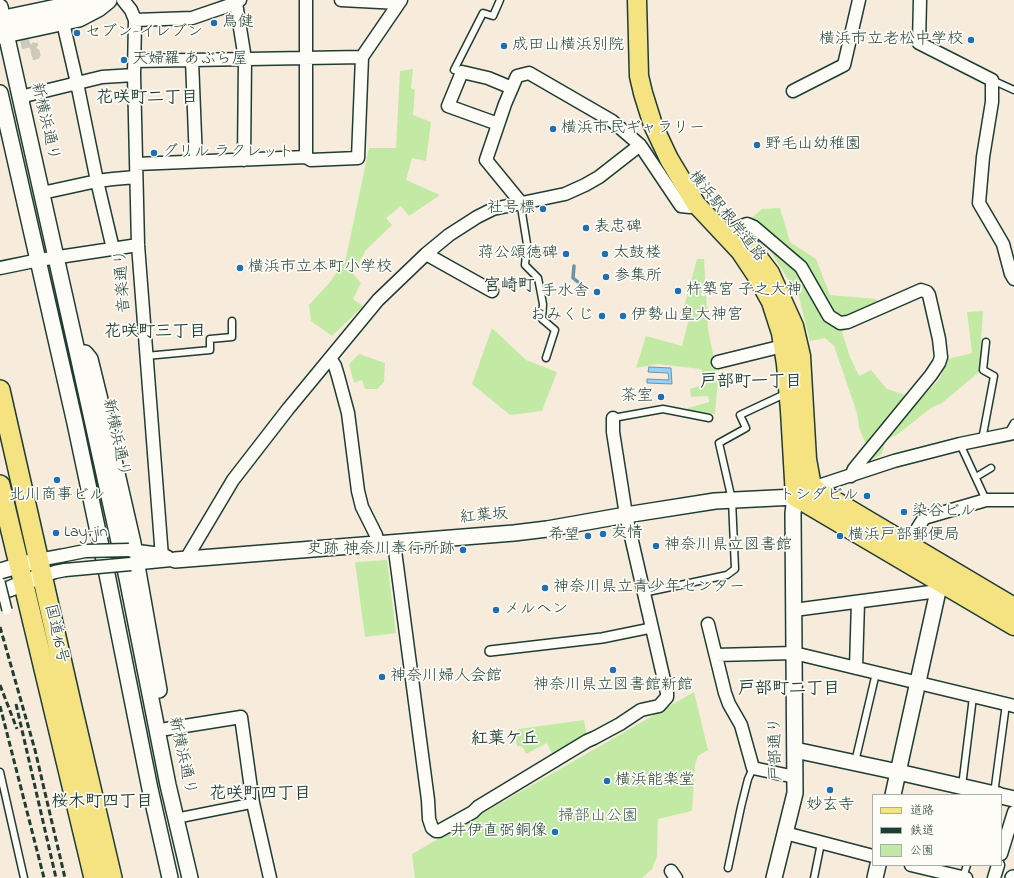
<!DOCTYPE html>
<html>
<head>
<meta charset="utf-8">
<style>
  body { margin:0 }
  #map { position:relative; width:1014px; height:878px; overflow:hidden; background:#f7ecdb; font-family:"Indie Flower","Klee One",sans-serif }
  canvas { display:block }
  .legend { position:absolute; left:872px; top:794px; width:130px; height:72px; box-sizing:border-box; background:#fdfcf7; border:1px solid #a4b0a9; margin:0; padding:5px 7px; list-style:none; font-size:12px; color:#1f3d34 }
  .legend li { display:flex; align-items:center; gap:8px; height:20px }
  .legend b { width:20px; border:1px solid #a4b0a9 }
</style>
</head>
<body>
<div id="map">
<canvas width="1014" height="878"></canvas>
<ul class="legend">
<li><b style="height:5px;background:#f5e382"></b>道路</li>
<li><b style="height:5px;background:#1f3d34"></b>鉄道</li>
<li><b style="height:11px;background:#c2eaa5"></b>公園</li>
</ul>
</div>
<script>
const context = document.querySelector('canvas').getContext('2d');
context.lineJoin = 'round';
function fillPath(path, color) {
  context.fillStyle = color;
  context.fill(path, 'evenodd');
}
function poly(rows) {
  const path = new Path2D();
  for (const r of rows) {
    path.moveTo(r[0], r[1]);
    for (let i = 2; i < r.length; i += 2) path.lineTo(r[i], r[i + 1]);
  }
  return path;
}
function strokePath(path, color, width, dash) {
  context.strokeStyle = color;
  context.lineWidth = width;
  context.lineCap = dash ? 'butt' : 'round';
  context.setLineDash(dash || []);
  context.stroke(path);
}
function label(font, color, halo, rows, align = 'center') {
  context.font = font + ' "Indie Flower","Klee One",sans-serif';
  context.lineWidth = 3.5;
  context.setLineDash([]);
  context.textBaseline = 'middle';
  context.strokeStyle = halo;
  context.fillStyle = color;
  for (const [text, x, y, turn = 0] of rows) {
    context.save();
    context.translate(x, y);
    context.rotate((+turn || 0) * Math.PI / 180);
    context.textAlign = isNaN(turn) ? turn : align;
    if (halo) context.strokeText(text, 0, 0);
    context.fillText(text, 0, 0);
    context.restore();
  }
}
const green = poly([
  [413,69,411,88,415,90,413,115,431,122,426,161,412,158,406,180,440,195,409,216,401,206,386,218,392,225,366,250,353,274,361,283,353,299,363,306,332,336,311,321,309,305,330,282,346,258,369,148,396,148,400,71],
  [780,208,790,242,816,259,830,295,876,299,882,314,842,332,850,357,859,376,871,370,887,389,920,400,940,378,948,359,972,353,967,312,983,311,979,372,942,403,931,408,898,434,885,441,882,454,872,460,859,427,857,413,834,346,825,338,810,341,799,297,771,252,747,222,762,209],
  [697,259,704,259,708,329,718,379,715,414,687,410,688,408,709,402,708,396,691,397,690,389,705,384,701,369,657,364,636,368,646,336,682,346,690,315,684,307],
  [492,328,526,360,557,372,542,411,510,415,472,384],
  [359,354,385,363,384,382,377,389,365,389,362,380,354,383,349,364],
  [387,560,396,633,365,637,355,562],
  [694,692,708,750,698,756,695,765,692,811,658,819,657,856,652,869,642,878,415,878,412,854],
  [584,720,587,737,541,763,540,761,552,754,547,743,526,754,523,747,517,746,515,737,519,729]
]);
const water = poly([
  [649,367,671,368,672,384,647,383,647,379,669,380,668,373,648,372,649,367]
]);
const stream = poly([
  [574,266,573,278,578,282]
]);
const pedestrianTunnel = poly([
  [8,48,33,42,34,47,36,46],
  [32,56,36,55,34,47]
]);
const service = poly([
  [462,72,454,70,483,13,493,16,500,0],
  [992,80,1014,90],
  [522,204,522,213,527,244,525,265,538,278,543,304,542,319,555,330,546,358],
  [146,356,210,350,210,339,232,337,232,321],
  [613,418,663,409,709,418],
  [1007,435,1014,423],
  [982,440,994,376,983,370,986,342],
  [960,444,986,500],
  [976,477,991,468],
  [643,593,727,575,735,569,732,500,719,443,746,428,740,415,787,393],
  [855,762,876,673],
  [0,772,24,878],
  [962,786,973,697],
  [994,794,1006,704],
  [728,868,741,807,748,779,753,768],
  [963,877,967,865],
  [814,878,821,843]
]);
const pedestrian = poly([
  [490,651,602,638,651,628],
  [183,817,253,803]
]);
const minor = poly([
  [123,0,131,10,135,20,134,75,138,245,162,557,167,560],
  [306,0,306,157],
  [341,0,399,3],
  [920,0,919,43,992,80,992,102,983,157,979,203,1003,244,1011,274,1014,279],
  [236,3,245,59,244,160],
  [61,14,77,83,97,181,113,249],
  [135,20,192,18,236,3,240,0],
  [192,60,196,161],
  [134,61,362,57,401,0],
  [793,91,844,65,859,0],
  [20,97,102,77,134,75],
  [498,124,448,106,462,72,488,78,512,88],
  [136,164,306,157,311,160,358,158,362,57],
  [42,193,97,181,113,179,136,177],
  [522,204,486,160,505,104,517,76,529,73,612,121,640,145,681,206,690,207,696,204],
  [735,229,747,224,754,227,801,267,829,316,840,323,848,322,921,290,927,292,929,295,939,339,941,357,939,363,931,375,854,469,851,476],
  [426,254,492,291],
  [0,268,39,260,138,245],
  [330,358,335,366,338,376,348,413,358,491,362,507,376,535,378,544],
  [718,362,783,346],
  [809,489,894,461,960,444,1014,433],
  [394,543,428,800,429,819,432,828,436,831,439,831,473,812,478,807,587,741,594,738,620,724,641,710,659,706,667,697,667,693,626,515,613,432,613,418],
  [908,544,924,518,986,500,1014,500],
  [129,550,162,554,168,557],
  [186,559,233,480,288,409,378,300,426,254,449,235,477,217,493,209,565,194,585,185,599,177,640,145],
  [38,560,60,556],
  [131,564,171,560],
  [42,576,55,572,65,570],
  [794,610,938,591],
  [708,624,725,693,729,704,741,725,753,768,795,777],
  [716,655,794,653,1014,706],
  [856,668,858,602],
  [166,729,241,717,253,803,270,878],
  [785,833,873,856],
  [1001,854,1014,812],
  [911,865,966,878],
  [671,871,676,878],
  [994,878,998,865]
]);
const tertiary = poly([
  [0,7,79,360,127,578,168,785,190,878],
  [0,93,75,423,108,579,150,789,170,878],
  [85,353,90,359,102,408,133,543,159,690],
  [175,560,514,533,547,529,626,515,715,501,795,497,793,513,795,793,774,878],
  [0,571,38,560],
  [0,592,9,589,33,579],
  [795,750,898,772,999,795],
  [893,795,938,591,940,582,945,572],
  [1001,796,1014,799],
  [875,878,878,865],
  [1013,878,1014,878]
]);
const secondary = poly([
  [0,20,76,4,86,0],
  [0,35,79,18,98,8,108,0]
]);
const primary = poly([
  [637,0,639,76,643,93,653,125,669,159,696,204,740,251,756,275,771,302,781,333,786,364,790,411,795,497,1014,626],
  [751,248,770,273,794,326,801,356,807,459,812,487,1014,607]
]);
const trunk = poly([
  [0,390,72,707,112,878],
  [0,485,94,878]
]);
const rail = poly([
  [0,627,35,750,65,878],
  [0,685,17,729],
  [16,704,56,878],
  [0,706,44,878]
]);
const pedestrianBridge = poly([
  [0,582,7,610]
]);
const minorBridge = poly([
  [60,556,85,551,129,550],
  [65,570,131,564]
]);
const markers = [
  [214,23,4,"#1f6fb2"],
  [77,33,4,"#1f6fb2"],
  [971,40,4,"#1f6fb2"],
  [504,46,4,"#1f6fb2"],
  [124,60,4,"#1f6fb2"],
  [553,129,4,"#1f6fb2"],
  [757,145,4,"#1f6fb2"],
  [154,153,4,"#1f6fb2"],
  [543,209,4,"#1f6fb2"],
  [586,228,4,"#1f6fb2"],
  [566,254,4,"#1f6fb2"],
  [605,254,4,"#1f6fb2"],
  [240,268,4,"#1f6fb2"],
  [606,277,4,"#1f6fb2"],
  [678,291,4,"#1f6fb2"],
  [597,292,4,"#1f6fb2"],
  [602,316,4,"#1f6fb2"],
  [623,316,4,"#1f6fb2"],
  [661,397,4,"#1f6fb2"],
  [57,480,4,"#1f6fb2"],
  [867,496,4,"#1f6fb2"],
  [904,512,4,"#1f6fb2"],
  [56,533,4,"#1f6fb2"],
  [603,534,4,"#1f6fb2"],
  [588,536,4,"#1f6fb2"],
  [840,536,4,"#1f6fb2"],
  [656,546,4,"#1f6fb2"],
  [463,550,4,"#1f6fb2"],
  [545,588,4,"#1f6fb2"],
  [496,610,4,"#1f6fb2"],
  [613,670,4,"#1f6fb2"],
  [382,677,4,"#1f6fb2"],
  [607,781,4,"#1f6fb2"],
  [830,790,4,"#1f6fb2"],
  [555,832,4,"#1f6fb2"]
];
const poiNames = [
  ["鳥健",222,23],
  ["セブン-イレブン",85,33],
  ["横浜市立老松中学校",963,40,"right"],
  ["成田山横浜別院",512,46],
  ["天婦羅 あぶら屋",132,60],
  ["横浜市民ギャラリー",561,129],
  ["野毛山幼稚園",765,145],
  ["グリル ラクレット",162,153],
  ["社号標",535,209,"right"],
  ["表忠碑",594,228],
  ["蒋公頌徳碑",558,254,"right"],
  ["太鼓楼",613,254],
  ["横浜市立本町小学校",248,268],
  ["参集所",614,277],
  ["杵築宮 子之大神",686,291],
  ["手水舎",589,292,"right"],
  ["おみくじ",594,316,"right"],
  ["伊勢山皇大神宮",631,316],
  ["茶室",653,397,"right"],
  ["北川商事ビル",57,496,"center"],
  ["トシダビル",859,496,"right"],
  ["染谷ビル",912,512],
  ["Lay-jin",64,533],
  ["友情",611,534],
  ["希望",580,536,"right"],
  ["横浜戸部郵便局",848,536],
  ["神奈川県立図書館",664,546],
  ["史跡 神奈川奉行所跡",455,550,"right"],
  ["神奈川県立青少年センター",553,588],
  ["メルヘン",504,610],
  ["神奈川婦人会館",390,677],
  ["神奈川県立図書館新館",613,686,"center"],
  ["横浜能楽堂",615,781],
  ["妙玄寺",830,806,"center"],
  ["井伊直弼銅像",547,832,"right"]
];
const streetNames = [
  ["新横浜通り",44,122,77],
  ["横浜駅根岸道路",726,217,51],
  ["音楽通り",124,281,-94],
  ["新横浜通り",115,438,78],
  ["紅葉坂",484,517,-5],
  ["国道16号",55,634,77],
  ["戸部通り",777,749,-91],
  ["新横浜通り",181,756,78]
];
const parkNames = [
  ["掃部山公園",598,817]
];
const neighbourhoodNames = [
  ["花咲町二丁目",147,99],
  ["宮崎町",509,287],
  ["花咲町三丁目",155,333],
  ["戸部町一丁目",751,383],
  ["戸部町二丁目",789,690],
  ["紅葉ケ丘",505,740],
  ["花咲町四丁目",260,795],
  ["桜木町四丁目",102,803]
];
fillPath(green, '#c2eaa5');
fillPath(water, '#97d1f7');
strokePath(water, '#6796a9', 1);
strokePath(stream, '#6796a9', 3.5);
strokePath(pedestrianTunnel, '#ccc9ba', 9, [9, 4.5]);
strokePath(service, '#1f3d34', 9);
strokePath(pedestrian, '#1f3d34', 12);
strokePath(minor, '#1f3d34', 15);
strokePath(tertiary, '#1f3d34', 18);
strokePath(secondary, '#1f3d34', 20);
strokePath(primary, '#1f3d34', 21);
strokePath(trunk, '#1f3d34', 22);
strokePath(service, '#fdfcf7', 6);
strokePath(pedestrian, '#fdfcf7', 9);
strokePath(minor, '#fdfcf7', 12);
strokePath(tertiary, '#fdfcf7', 15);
strokePath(secondary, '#fdfcf7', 17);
strokePath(primary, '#f5e382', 18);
strokePath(trunk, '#f5e382', 19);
strokePath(rail, '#1f3d34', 3, [6, 3]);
strokePath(pedestrianBridge, '#1f3d34', 12, []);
strokePath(minorBridge, '#1f3d34', 15, []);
strokePath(pedestrianBridge, '#fdfcf7', 9);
strokePath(minorBridge, '#fdfcf7', 12);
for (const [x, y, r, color] of markers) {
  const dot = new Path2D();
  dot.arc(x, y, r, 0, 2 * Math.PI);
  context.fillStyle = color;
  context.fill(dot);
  strokePath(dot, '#fdfcf7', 1.5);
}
label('16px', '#1f3d34', '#fdfcf7', poiNames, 'left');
label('16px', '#1f3d34', '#fdfcf7', streetNames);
label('16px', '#40604b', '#fdfcf7', parkNames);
label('bold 17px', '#1f3d34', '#fdfcf7', neighbourhoodNames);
</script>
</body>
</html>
